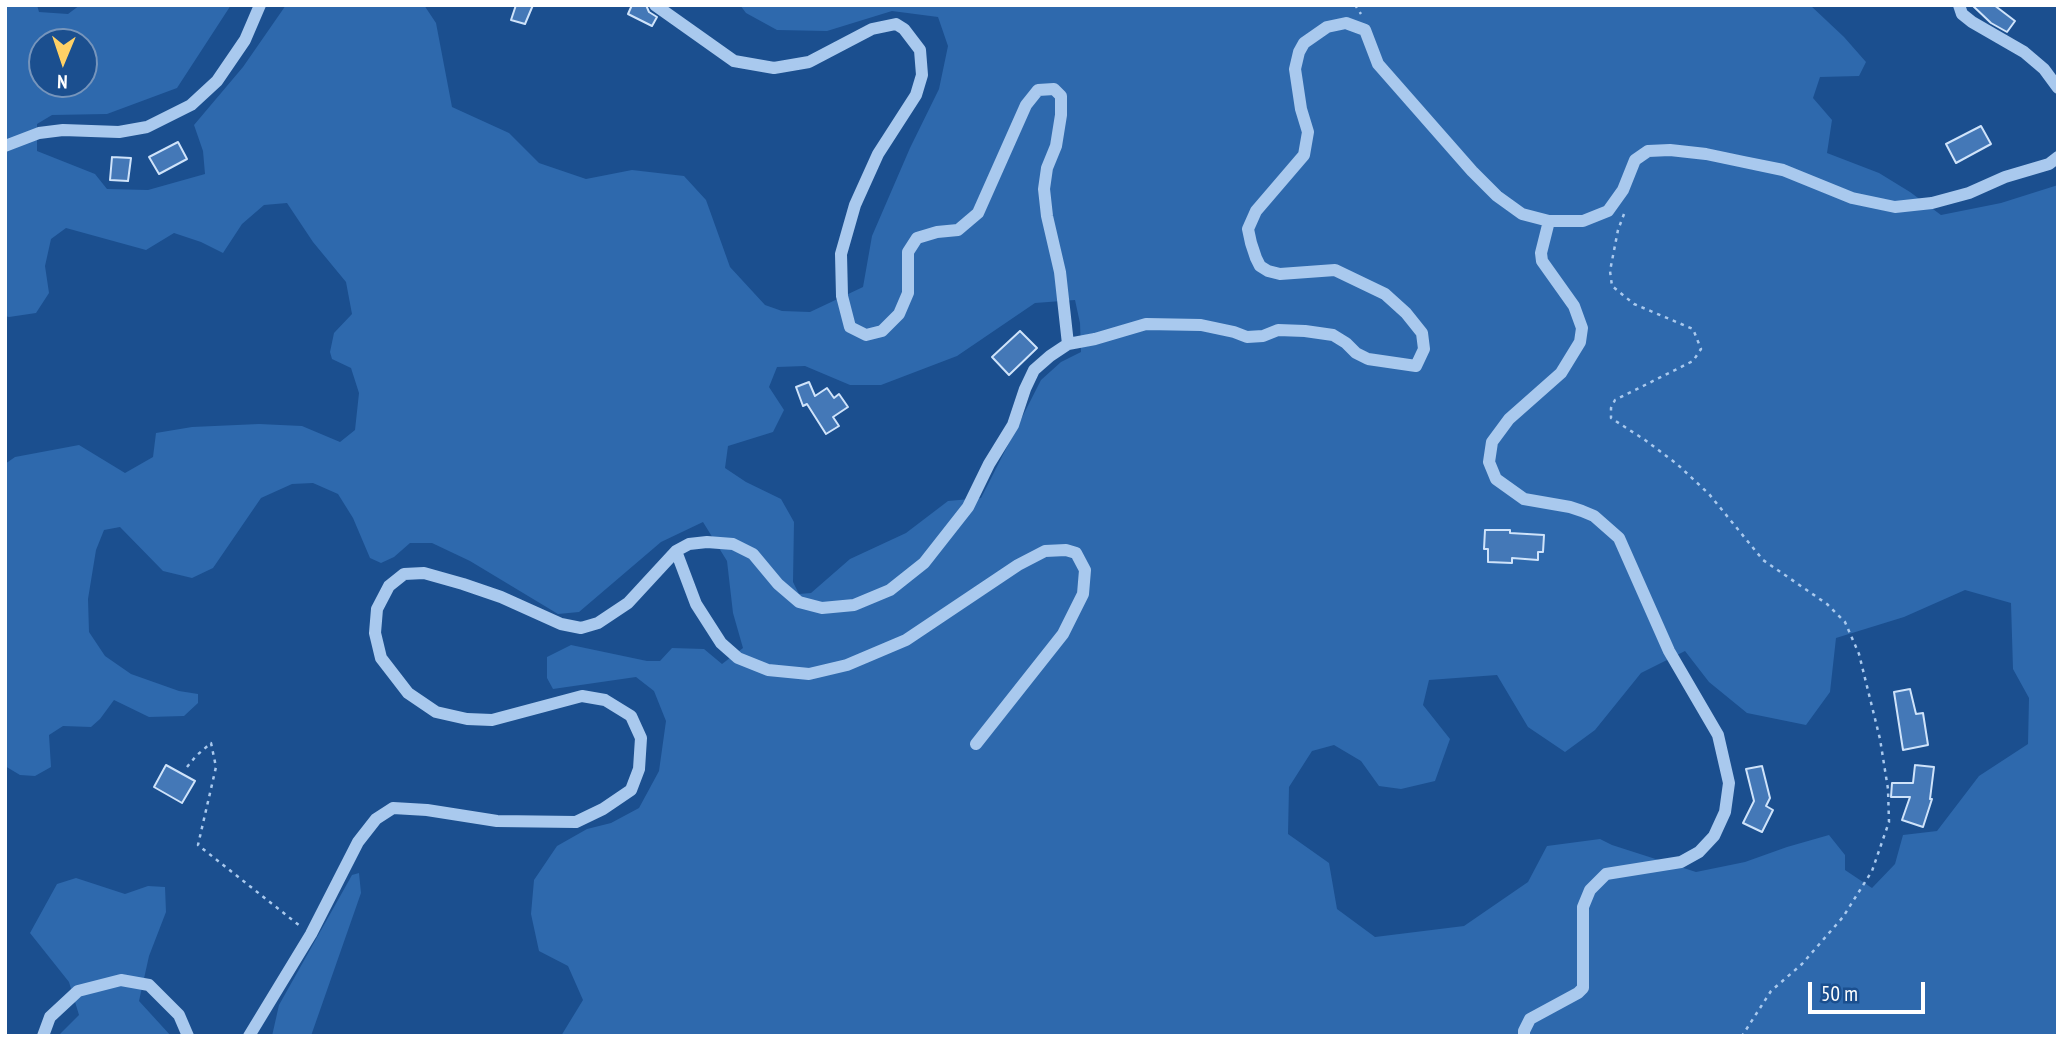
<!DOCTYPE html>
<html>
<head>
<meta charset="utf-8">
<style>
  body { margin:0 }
  #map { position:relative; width:2063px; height:1041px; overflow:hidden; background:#1b4f8f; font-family:"PT Sans Narrow",sans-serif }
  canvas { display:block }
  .frame { position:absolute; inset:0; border:7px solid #fff; pointer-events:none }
  .north { position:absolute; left:28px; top:28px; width:70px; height:70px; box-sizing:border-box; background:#1b4f8f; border:2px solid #7695bc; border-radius:50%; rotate:182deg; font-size:19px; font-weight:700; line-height:28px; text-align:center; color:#fff }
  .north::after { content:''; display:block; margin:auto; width:24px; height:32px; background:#ffd166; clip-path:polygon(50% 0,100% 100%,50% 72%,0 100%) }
  .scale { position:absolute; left:1808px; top:982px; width:117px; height:32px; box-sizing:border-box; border:4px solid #fff; border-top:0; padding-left:9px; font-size:21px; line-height:24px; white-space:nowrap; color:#fff; -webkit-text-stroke:5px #1b4f8f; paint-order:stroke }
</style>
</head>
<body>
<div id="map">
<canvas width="2063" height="1041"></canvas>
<div class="frame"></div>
<div class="north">N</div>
<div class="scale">50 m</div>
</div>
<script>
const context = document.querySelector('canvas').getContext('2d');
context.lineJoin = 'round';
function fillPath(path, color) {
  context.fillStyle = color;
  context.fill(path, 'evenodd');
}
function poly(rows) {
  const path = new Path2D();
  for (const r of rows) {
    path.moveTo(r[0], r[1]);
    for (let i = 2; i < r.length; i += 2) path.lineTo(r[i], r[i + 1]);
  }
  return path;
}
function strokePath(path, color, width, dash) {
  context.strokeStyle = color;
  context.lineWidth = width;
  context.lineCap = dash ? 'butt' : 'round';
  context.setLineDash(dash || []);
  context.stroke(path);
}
const green = poly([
  [5,5,37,5,39,12,68,14,80,5,231,5,177,88,107,114,52,115,37,124,37,151,95,174,107,189,148,190,205,174,203,151,194,125,243,67,286,5,424,5,436,23,452,107,509,133,539,163,586,179,632,170,684,176,706,200,730,267,765,305,782,311,810,312,863,287,872,236,910,148,939,89,948,46,938,17,892,11,827,31,777,30,746,13,740,5,1810,5,1844,37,1866,62,1859,76,1820,77,1813,98,1832,120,1827,153,1879,173,1910,192,1941,215,2001,203,2058,185,2058,1036,561,1036,583,1000,568,966,539,951,531,914,534,880,557,846,587,829,611,823,639,808,659,771,666,721,654,691,636,677,553,689,547,678,547,657,571,645,647,661,660,661,672,648,704,649,722,664,743,648,733,613,727,561,703,522,661,542,579,612,558,614,470,561,432,543,410,543,394,557,381,563,370,558,353,518,338,494,313,483,292,484,261,498,213,568,192,578,163,571,120,527,104,530,96,550,88,599,89,632,105,656,131,674,179,691,198,694,198,703,184,716,149,717,114,700,100,719,91,727,63,726,49,735,51,767,35,776,20,775,5,766,5,464,15,457,79,445,125,473,153,457,156,433,192,427,259,424,302,426,340,442,355,430,359,393,351,368,332,359,330,352,334,333,352,314,346,282,313,242,287,203,264,205,242,224,223,253,201,242,174,233,146,250,66,228,51,239,45,266,49,293,36,313,9,317,5,316],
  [42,42,84,42,84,84,42,84],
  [1075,300,1080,323,1081,352,1061,362,1041,380,981,498,948,501,906,533,850,559,811,593,799,594,793,582,794,522,781,499,746,482,725,468,728,446,773,432,784,410,769,387,777,367,805,366,850,385,881,385,957,356,1035,303],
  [1965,590,2011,603,2013,669,2029,698,2028,744,1979,776,1937,831,1903,835,1895,864,1872,888,1845,870,1845,855,1829,835,1787,847,1745,862,1696,872,1612,845,1600,839,1547,846,1528,882,1464,926,1375,937,1337,909,1329,863,1288,834,1289,787,1312,751,1334,745,1361,761,1379,786,1401,789,1435,781,1450,739,1423,705,1429,680,1497,675,1528,727,1565,752,1595,730,1641,673,1685,651,1709,682,1747,713,1806,725,1830,692,1836,638,1904,617],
  [359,873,361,893,312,1033,311,1036,272,1036,279,1005,352,875],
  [76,878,125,894,148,886,165,887,166,912,149,956,139,1001,171,1036,58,1036,79,1015,69,982,30,933,57,884]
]);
const building = poly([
  [516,5,533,5,525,24,511,20,516,5],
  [632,5,646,5,649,12,657,17,652,26,628,14,632,5],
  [1972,5,1994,5,2015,21,2007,32,1991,23,1972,5],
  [1981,126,1991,144,1956,163,1946,144,1981,126],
  [178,142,187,159,159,174,149,157,178,142],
  [112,157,131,158,128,181,110,180,112,157],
  [1020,331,1037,348,1009,375,992,357,1020,331],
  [809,382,815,396,827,388,834,398,839,394,848,407,833,417,839,426,826,434,807,404,803,406,796,387,809,382],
  [1485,530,1510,530,1510,533,1544,535,1543,552,1538,552,1538,560,1512,558,1512,563,1488,562,1488,549,1484,549,1485,530],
  [1910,689,1916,714,1923,713,1928,745,1903,750,1894,692,1910,689],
  [166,765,195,781,182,803,154,787,166,765],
  [1915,765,1934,767,1930,799,1932,799,1923,827,1902,820,1910,797,1891,797,1892,783,1913,783,1915,765],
  [1762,766,1770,798,1766,806,1773,810,1762,832,1743,823,1754,801,1746,769,1762,766]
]);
const path = poly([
  [1355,5,1361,14],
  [1624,214,1618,230,1610,271,1612,286,1634,304,1693,329,1701,349,1693,361,1615,400,1611,408,1611,418,1645,440,1677,464,1709,494,1763,560,1827,604,1845,622,1859,654,1880,739,1888,789,1889,822,1872,871,1843,917,1802,964,1771,991,1742,1036],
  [187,767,196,756,211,743,216,767,198,845,300,926]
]);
const minor = poly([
  [655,5,734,61,774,68,809,62,872,29,896,24,904,29,920,50,922,75,916,95,878,154,855,205,841,254,842,296,850,327,866,335,882,331,899,314,908,293,908,252,917,238,937,232,958,230,978,213,1026,105,1038,90,1054,89,1061,96,1061,115,1056,146,1047,168,1044,189,1047,216,1060,272,1068,344],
  [1959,5,1962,14,1972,22,2024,52,2044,69,2058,88],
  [5,146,39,133,63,130,119,132,147,127,191,105,217,81,245,40,260,5],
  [676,551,696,604,721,643,738,658,768,670,809,674,847,665,906,640,1018,565,1045,551,1066,550,1076,553,1085,570,1083,594,1063,634,976,744],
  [43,1036,50,1017,78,991,121,980,149,985,179,1015,188,1036],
  [249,1036,311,934,358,842,376,819,393,808,427,810,497,821,576,822,603,809,631,790,639,769,641,738,631,716,605,700,582,696,492,720,467,719,436,712,408,693,381,658,375,633,377,609,389,586,404,574,424,573,463,584,501,597,561,624,581,628,598,623,628,603,676,551,689,544,707,542,733,544,753,554,778,584,799,602,822,608,854,605,890,590,924,563,968,507,989,464,1013,425,1025,389,1034,370,1050,356,1068,344,1095,339,1146,324,1201,325,1234,332,1247,337,1263,336,1278,330,1305,331,1333,335,1346,343,1356,353,1368,359,1416,366,1424,349,1422,333,1406,313,1385,294,1335,270,1280,274,1268,271,1260,266,1256,258,1251,243,1248,229,1256,211,1304,155,1308,132,1301,109,1295,69,1299,52,1304,43,1327,27,1346,23,1365,30,1378,64,1472,171,1497,196,1522,214,1549,221,1583,221,1608,211,1623,190,1635,160,1648,151,1670,150,1706,154,1744,162,1783,170,1852,198,1895,207,1932,203,1969,193,2005,177,2049,164,2058,157],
  [1524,1036,1524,1031,1530,1019,1578,993,1583,988,1583,907,1590,890,1606,874,1681,862,1699,852,1714,836,1725,812,1729,783,1718,735,1669,651,1619,538,1594,516,1582,511,1570,507,1524,499,1496,479,1489,462,1492,442,1509,419,1561,373,1580,342,1582,328,1574,306,1542,261,1541,253,1549,221]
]);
fillPath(green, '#2e69ad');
fillPath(building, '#4478b7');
strokePath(building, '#cfe3fa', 2);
strokePath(path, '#a9c9ee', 2.5, [3.5, 5]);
strokePath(minor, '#a9c9ee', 12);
</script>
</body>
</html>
